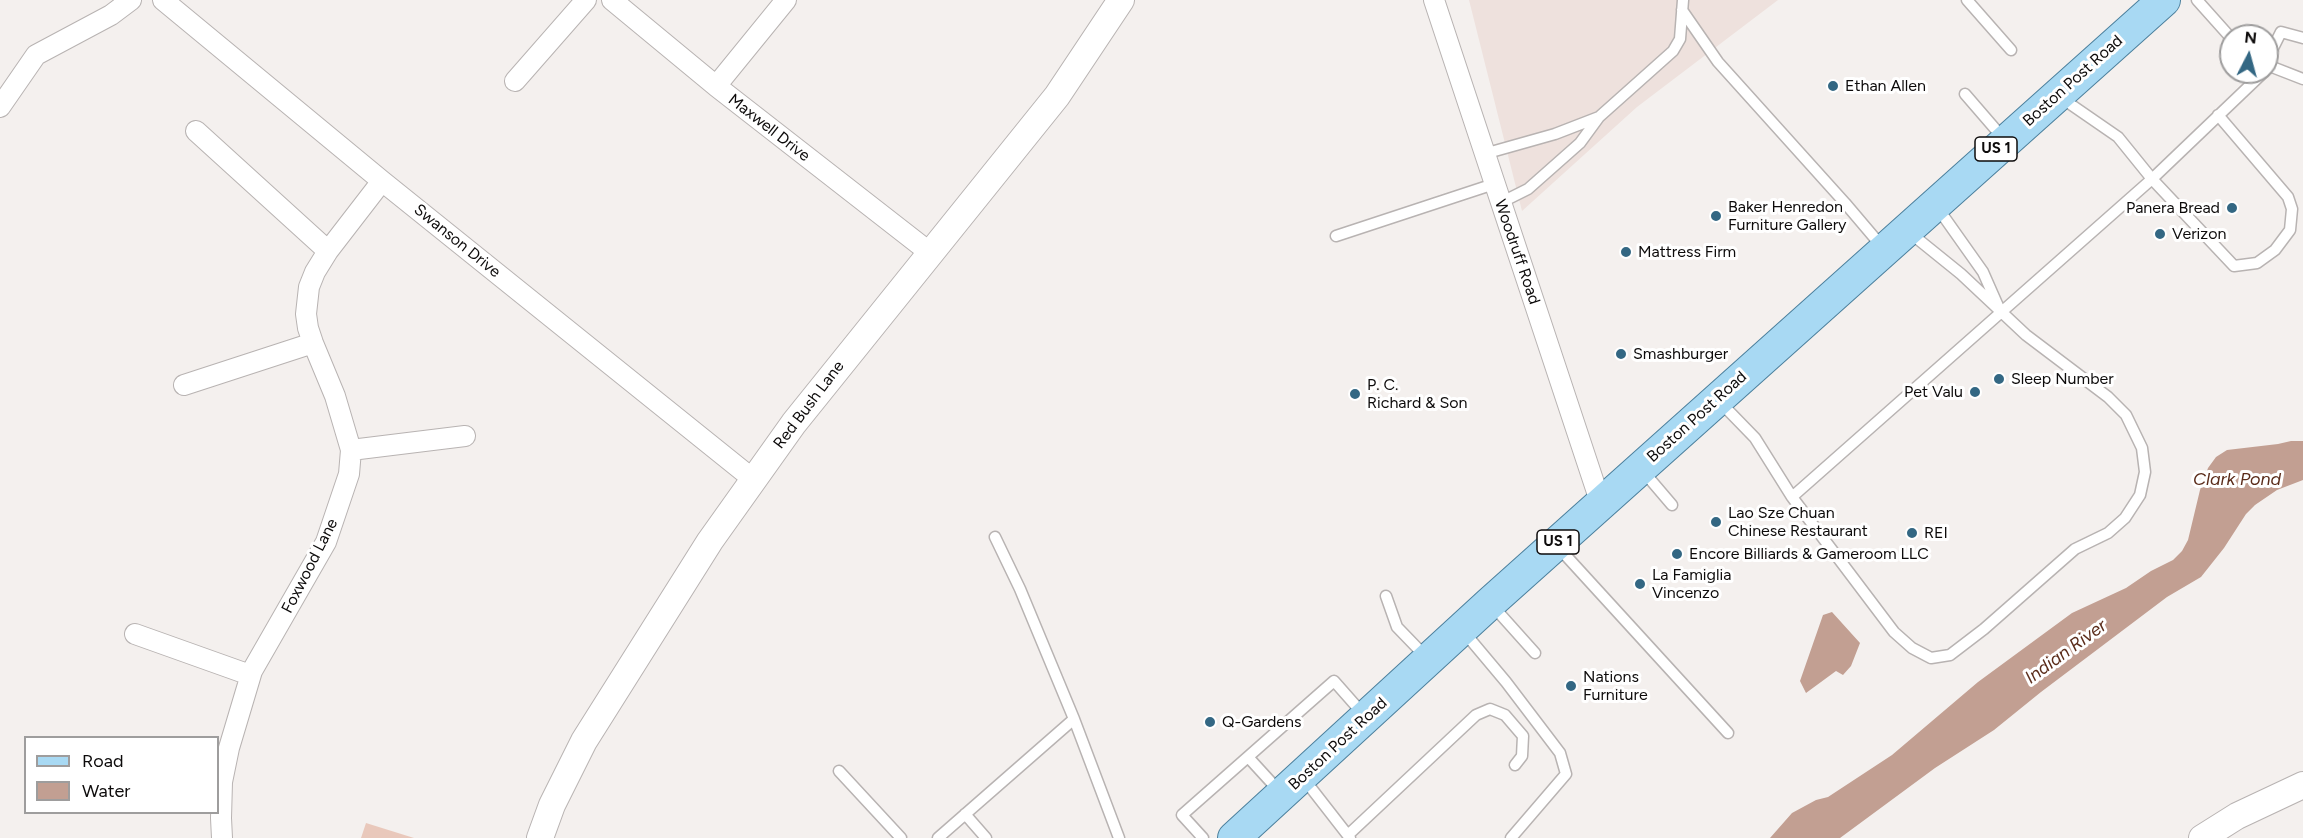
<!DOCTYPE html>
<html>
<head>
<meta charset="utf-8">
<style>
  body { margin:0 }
  #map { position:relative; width:2303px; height:838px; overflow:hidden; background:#f4f0ee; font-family:Figtree,sans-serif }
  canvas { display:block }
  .legend { position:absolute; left:24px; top:736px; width:195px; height:78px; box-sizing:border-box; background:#fff; border:2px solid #9e9d9d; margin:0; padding:8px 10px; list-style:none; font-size:18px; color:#0d0b0b }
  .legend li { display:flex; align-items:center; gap:12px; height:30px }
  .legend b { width:30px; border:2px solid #9e9d9d }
  .north { position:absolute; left:2219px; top:24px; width:60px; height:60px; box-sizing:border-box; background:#fff; border:2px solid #9e9d9d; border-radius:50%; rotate:6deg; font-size:16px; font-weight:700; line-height:24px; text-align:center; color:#0d0b0b }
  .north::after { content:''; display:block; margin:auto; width:21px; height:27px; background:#336783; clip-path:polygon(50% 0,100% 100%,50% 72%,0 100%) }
</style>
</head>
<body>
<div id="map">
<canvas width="2303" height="838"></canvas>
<ul class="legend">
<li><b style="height:8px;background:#a8d9f3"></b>Road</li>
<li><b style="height:16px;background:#c29f92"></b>Water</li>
</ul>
<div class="north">N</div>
</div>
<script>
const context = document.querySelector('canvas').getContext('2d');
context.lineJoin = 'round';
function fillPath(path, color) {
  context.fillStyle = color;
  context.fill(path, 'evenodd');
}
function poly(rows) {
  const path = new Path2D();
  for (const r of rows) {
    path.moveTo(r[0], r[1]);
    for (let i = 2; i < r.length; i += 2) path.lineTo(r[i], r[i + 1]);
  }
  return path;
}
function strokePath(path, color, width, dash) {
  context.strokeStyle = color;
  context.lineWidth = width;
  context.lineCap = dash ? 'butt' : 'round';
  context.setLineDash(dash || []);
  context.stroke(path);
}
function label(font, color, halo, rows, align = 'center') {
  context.font = font + ' Figtree,sans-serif';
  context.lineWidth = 6;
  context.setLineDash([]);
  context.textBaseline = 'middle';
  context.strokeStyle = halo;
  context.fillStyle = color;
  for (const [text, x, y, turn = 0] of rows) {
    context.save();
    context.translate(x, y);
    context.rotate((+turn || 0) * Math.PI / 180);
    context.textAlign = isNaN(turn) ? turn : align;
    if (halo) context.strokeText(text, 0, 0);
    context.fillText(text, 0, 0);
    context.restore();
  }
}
const built = poly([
  [1469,0,1778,0,1637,107,1522,211]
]);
const green = poly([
  [366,823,414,838,361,838]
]);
const water = poly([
  [2291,441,2303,441,2303,480,2277,490,2255,505,2246,514,2224,548,2201,577,2167,597,2041,692,1994,730,1935,768,1840,838,1770,838,1792,813,1816,800,1828,797,1892,755,1978,682,2072,613,2126,588,2151,571,2173,560,2182,551,2188,540,2200,490,2208,468,2216,457,2227,450,2278,444],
  [1832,612,1860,643,1851,666,1843,675,1836,671,1806,693,1800,681,1823,615]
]);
const service = poly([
  [1967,0,2011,50],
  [2197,0,2231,38],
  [1682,10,1718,62,1845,203,1884,249],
  [2267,60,2281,32,2303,38],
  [2267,65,2303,79],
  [1965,94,2003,138],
  [2060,97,2118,137,2152,179,2234,266,2257,263,2275,250,2290,230,2292,209,2288,197,2218,115],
  [1484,154,1555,134,1599,117],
  [1500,203,1528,189,1580,143,1599,117,1673,51,1680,39,1683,0],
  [1937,207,1983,272,1998,306],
  [1336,236,1494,184],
  [1720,402,1755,438,1792,497,1894,632,1912,648,1931,658,1950,655,1984,629,2075,549,2108,533,2125,518,2140,495,2145,472,2142,448,2126,415,2108,397,2026,335,1961,274,1909,232],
  [1643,471,1672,505],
  [1792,497,2152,179,2264,72],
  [995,537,1020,589,1074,719,1119,838],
  [1558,547,1728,733],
  [1386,596,1397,627,1426,657],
  [1492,605,1535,653],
  [1464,632,1506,682,1560,753,1566,774,1511,838],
  [1248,757,1280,792],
  [839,771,901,838],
  [1304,779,1350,838],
  [965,814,986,838],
  [1348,835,1476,715,1490,709,1505,715,1523,736,1522,756,1515,765],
  [938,838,1074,719],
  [1203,838,1182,815,1334,681,1364,715]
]);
const minor = poly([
  [163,0,382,181,754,480],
  [612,0,716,86,929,252],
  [1434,0,1601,504],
  [515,81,586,0],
  [716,86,786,0],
  [0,107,36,55,111,15,131,0],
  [196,131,328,251],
  [184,385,313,343],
  [351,450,465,436],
  [135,634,250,675],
  [222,838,221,818,222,782,229,748,252,671,326,542,349,474,351,450,335,396,313,343,308,328,306,314,309,287,315,272,328,251,382,181]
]);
const tertiary = poly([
  [540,838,552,805,584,741,710,541,794,423,1057,96,1121,0],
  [2202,838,2237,816,2303,785]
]);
const primary = poly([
  [1234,838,1490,603,2164,0]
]);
const markers = [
  [1833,86,6,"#336783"],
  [2232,208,6,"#336783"],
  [1716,216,6,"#336783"],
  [2160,234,6,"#336783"],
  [1626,252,6,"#336783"],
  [1621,354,6,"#336783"],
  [1999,379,6,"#336783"],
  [1975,392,6,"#336783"],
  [1355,394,6,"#336783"],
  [1716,522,6,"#336783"],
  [1912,533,6,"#336783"],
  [1677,554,6,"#336783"],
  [1640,584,6,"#336783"],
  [1571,686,6,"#336783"],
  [1210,722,6,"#336783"]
];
const shields = [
  [1996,149,42],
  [1558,542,42]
];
const shieldNames = [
  ["US 1",1996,149],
  ["US 1",1558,542]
];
const streetNames = [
  ["Boston Post Road",2073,81,-42],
  ["Maxwell Drive",769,128,38],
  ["Swanson Drive",457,241,39],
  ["Woodruff Road",1517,252,71],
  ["Red Bush Lane",809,405,-53],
  ["Boston Post Road",1697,417,-42],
  ["Foxwood Lane",310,566,-63],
  ["Boston Post Road",1338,744,-43]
];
const poiNames = [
  ["Ethan Allen",1845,86],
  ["Baker Henredon",1728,207],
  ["Furniture Gallery",1728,225],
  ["Panera Bread",2220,208,"right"],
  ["Verizon",2172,234],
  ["Mattress Firm",1638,252],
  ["Smashburger",1633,354],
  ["Sleep Number",2011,379],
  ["P. C.",1367,385],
  ["Richard & Son",1367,403],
  ["Pet Valu",1963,392,"right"],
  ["Lao Sze Chuan",1728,513],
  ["Chinese Restaurant",1728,531],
  ["REI",1924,533],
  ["Encore Billiards & Gameroom LLC",1689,554],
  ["La Famiglia",1652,575],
  ["Vincenzo",1652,593],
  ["Nations",1583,677],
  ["Furniture",1583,695],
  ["Q-Gardens",1222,722]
];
const waterNames = [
  ["Clark Pond",2237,480],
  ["Indian River",2066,652,-36]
];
fillPath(built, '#eee1dd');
fillPath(green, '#e9c8bb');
fillPath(water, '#c29f92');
strokePath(service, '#b8b3b2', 13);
strokePath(minor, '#b8b3b2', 22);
strokePath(tertiary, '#b8b3b2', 28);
strokePath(primary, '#4c809d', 34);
strokePath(service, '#fff', 10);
strokePath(minor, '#fff', 20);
strokePath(tertiary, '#fff', 26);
strokePath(primary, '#a8d9f3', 32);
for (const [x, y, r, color] of markers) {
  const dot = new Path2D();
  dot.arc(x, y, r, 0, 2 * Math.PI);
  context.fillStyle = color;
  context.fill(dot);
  strokePath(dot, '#fff', 2);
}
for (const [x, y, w] of shields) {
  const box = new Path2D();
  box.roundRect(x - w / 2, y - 12, w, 24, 4.5);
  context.fillStyle = '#fff';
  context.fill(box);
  strokePath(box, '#0d0b0b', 1.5);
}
label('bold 15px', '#0d0b0b', null, shieldNames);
label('16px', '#0d0b0b', '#fff', streetNames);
label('16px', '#0d0b0b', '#fff', poiNames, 'left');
label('italic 18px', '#5b2c1a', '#fff', waterNames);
</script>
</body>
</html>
